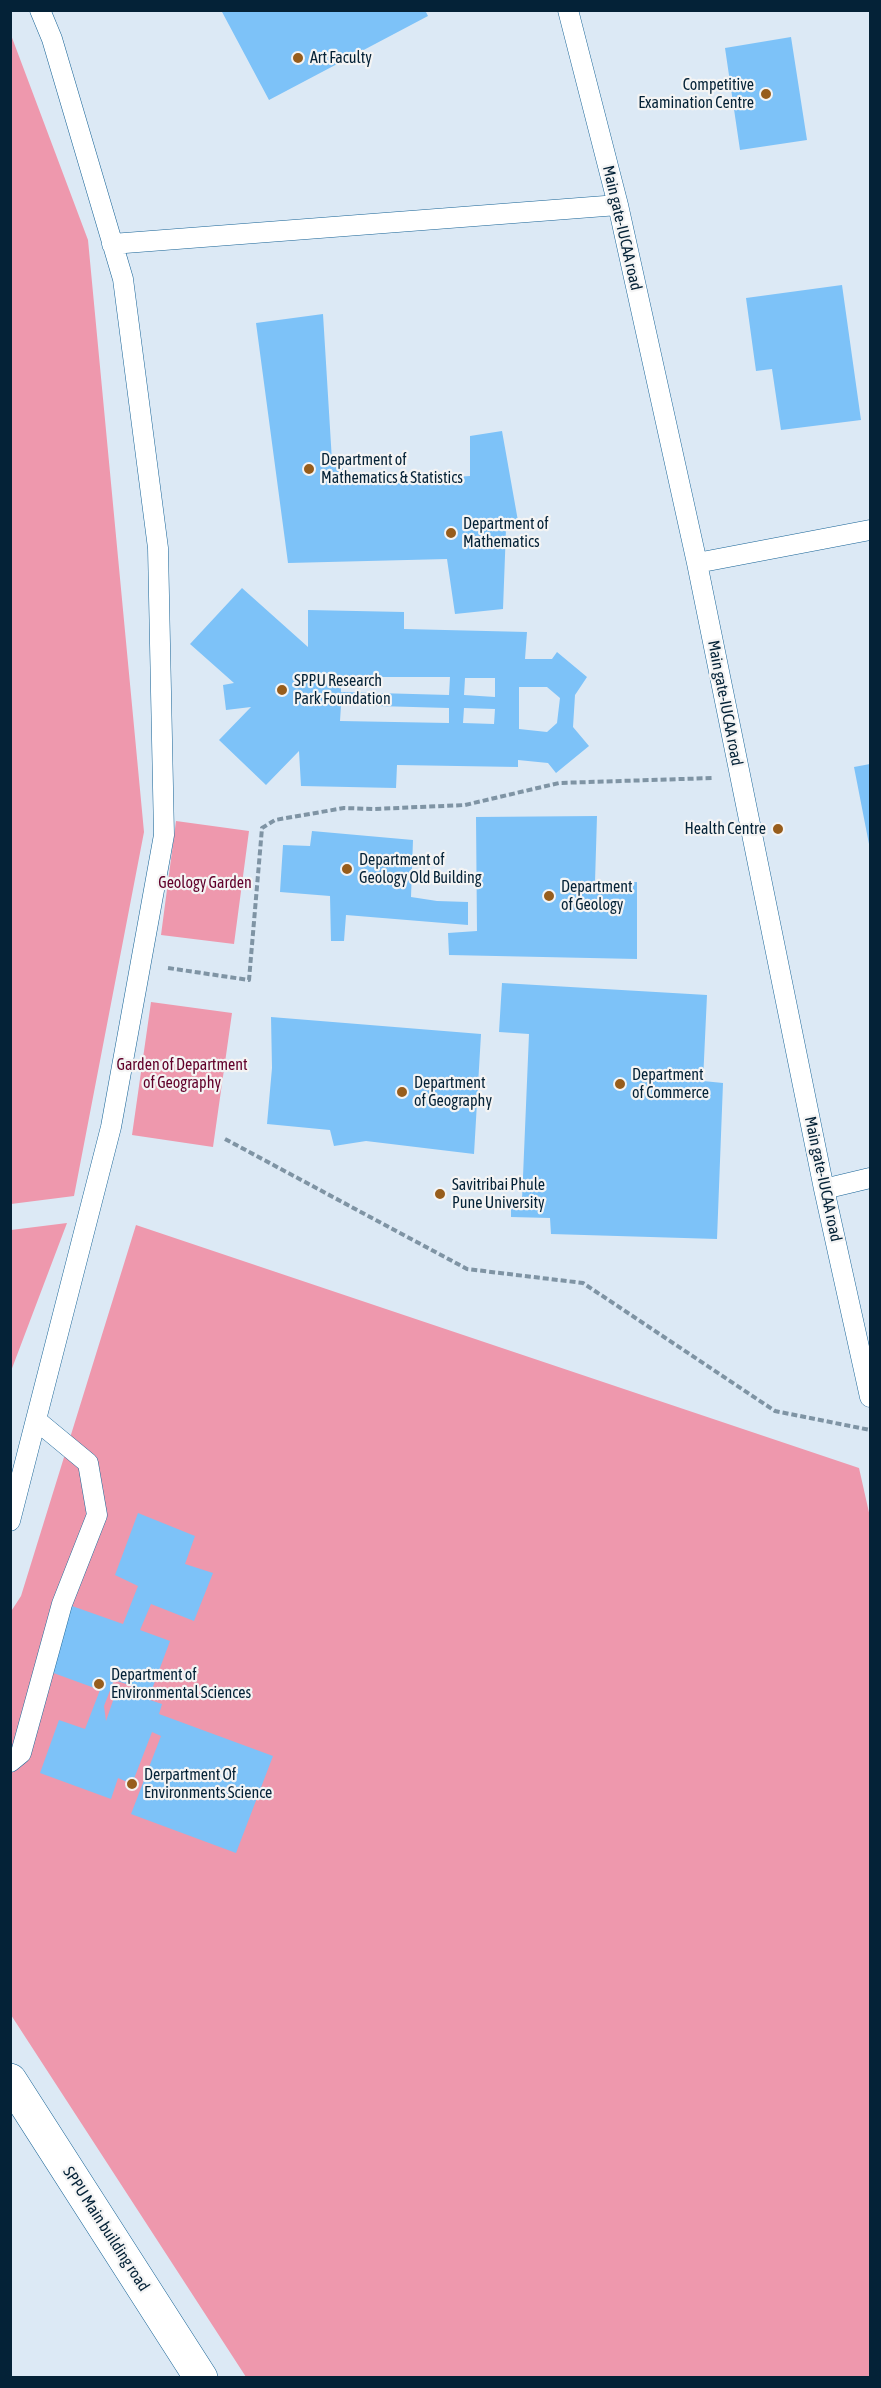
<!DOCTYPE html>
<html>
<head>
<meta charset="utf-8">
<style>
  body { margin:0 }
  #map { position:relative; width:881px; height:2388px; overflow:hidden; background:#dce9f5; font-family:"Asap Condensed",sans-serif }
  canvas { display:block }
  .frame { position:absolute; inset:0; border:12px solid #042237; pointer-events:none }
</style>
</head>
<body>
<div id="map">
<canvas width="881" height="2388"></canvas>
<div class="frame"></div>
</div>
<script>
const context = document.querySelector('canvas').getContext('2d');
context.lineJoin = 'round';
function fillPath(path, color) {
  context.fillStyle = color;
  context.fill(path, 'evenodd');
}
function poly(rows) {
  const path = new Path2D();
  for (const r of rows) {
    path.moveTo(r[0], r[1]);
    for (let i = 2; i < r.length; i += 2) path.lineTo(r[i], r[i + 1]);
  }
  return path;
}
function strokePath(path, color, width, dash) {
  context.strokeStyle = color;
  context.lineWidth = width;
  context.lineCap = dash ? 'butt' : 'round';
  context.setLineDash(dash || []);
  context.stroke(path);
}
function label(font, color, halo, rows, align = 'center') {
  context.font = font + ' "Asap Condensed",sans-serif';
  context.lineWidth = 4.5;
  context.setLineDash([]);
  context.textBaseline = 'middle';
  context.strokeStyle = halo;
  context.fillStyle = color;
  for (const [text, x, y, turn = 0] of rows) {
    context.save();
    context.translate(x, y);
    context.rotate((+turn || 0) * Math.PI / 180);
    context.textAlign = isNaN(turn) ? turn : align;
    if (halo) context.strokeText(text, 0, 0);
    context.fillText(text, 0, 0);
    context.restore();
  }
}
const green = poly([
  [11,35,88,240,144,832,74,1196,11,1204],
  [176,821,249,831,234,944,161,935],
  [151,1002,232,1013,213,1147,132,1135],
  [67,1223,11,1371,11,1230],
  [136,1225,859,1468,870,1517,870,2377,246,2377,11,2015,10,1613,21,1596]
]);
const building = poly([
  [221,10,425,10,428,16,269,100],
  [791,37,807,140,740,150,725,48],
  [842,285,861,420,781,430,772,369,756,371,746,298],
  [323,314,332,461,362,483,470,476,470,436,502,431,518,521,506,529,503,609,455,614,447,559,288,563,256,323],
  [242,588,308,647,308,610,404,612,404,629,527,632,525,659,552,659,557,652,587,677,575,695,573,727,589,746,556,773,548,763,518,760,518,767,397,765,396,788,301,786,299,751,266,785,219,740,251,707,226,710,223,685,234,683,190,644],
  [341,677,450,677,449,695,341,692],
  [465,678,495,678,495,697,464,695],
  [519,687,547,687,560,698,557,723,547,732,519,729],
  [341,705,449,708,449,723,340,721],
  [464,708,495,709,494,724,463,723],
  [870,764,870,844,869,844,854,767],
  [597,816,595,882,637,882,637,959,449,955,448,933,477,931,476,817],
  [312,831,413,840,411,897,437,901,468,902,468,925,346,915,344,941,331,941,330,896,280,892,283,845,310,846],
  [502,983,707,995,703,1081,723,1083,717,1239,551,1234,550,1218,511,1217,511,1203,522,1200,529,1034,499,1032],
  [271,1017,481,1034,474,1154,366,1141,334,1146,330,1130,267,1124,272,1068],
  [138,1513,195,1536,185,1564,213,1573,194,1621,151,1604,140,1630,170,1641,151,1692,114,1680,104,1706,106,1721,117,1689,162,1704,159,1714,273,1756,236,1853,131,1814,161,1736,152,1732,132,1784,118,1778,111,1799,40,1773,59,1720,85,1729,100,1690,48,1671,72,1606,123,1624,138,1586,115,1575]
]);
const path = poly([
  [168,968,249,980,262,828,275,820,344,808,374,809,465,805,559,783,713,778],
  [225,1139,467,1269,583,1283,775,1411,870,1430]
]);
const service = poly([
  [568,10,618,205,697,563,824,1189,870,1397],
  [112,244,618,205],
  [697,563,870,530],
  [824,1189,870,1178],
  [10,1521,111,1127,164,835,158,548,123,279,52,39,40,10],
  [10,1762,21,1753,62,1604,97,1515,88,1463,36,1420]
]);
const minor = poly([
  [10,2080,201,2378]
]);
const markers = [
  [298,58,6,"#975d1c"],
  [766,94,6,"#975d1c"],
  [309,469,6,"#975d1c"],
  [451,533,6,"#975d1c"],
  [282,690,6,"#975d1c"],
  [778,829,6,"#975d1c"],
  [347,869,6,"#975d1c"],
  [549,896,6,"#975d1c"],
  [620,1084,6,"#975d1c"],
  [402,1092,6,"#975d1c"],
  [440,1194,6,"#975d1c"],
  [99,1684,6,"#975d1c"],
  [132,1784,6,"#975d1c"]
];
const poiNames = [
  ["Art Faculty",310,58],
  ["Competitive",754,85,"right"],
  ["Examination Centre",754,103,"right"],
  ["Department of",321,460],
  ["Mathematics & Statistics",321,478],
  ["Department of",463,524],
  ["Mathematics",463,542],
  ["SPPU Research",294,681],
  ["Park Foundation",294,699],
  ["Health Centre",766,829,"right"],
  ["Department of",359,860],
  ["Geology Old Building",359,878],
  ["Department",561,887],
  ["of Geology",561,905],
  ["Department",632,1075],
  ["of Commerce",632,1093],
  ["Department",414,1083],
  ["of Geography",414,1101],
  ["Savitribai Phule",452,1185],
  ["Pune University",452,1203],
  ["Department of",111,1675],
  ["Environmental Sciences",111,1693],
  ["Derpartment Of",144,1775],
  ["Environments Science",144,1793]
];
const streetNames = [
  ["Main gate-IUCAA road",622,228,77],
  ["Main gate-IUCAA road",725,703,79],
  ["Main gate-IUCAA road",823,1179,78],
  ["SPPU Main building road",106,2229,57]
];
const parkNames = [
  ["Geology Garden",205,883],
  ["Garden of Department",182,1065],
  ["of Geography",182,1083]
];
fillPath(green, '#ee98ad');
fillPath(building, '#7dc2f8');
strokePath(service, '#176396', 21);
strokePath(minor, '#176396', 34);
strokePath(path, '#7f94a4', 4, [6, 3]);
strokePath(service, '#fff', 20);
strokePath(minor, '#fff', 33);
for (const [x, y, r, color] of markers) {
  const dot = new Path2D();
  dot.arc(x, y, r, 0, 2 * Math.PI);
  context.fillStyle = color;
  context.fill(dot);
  strokePath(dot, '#f4f4f4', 2);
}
label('16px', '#042237', '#f4f4f4', poiNames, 'left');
label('16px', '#042237', '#f4f4f4', streetNames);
label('16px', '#61002a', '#f4f4f4', parkNames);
</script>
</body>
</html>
